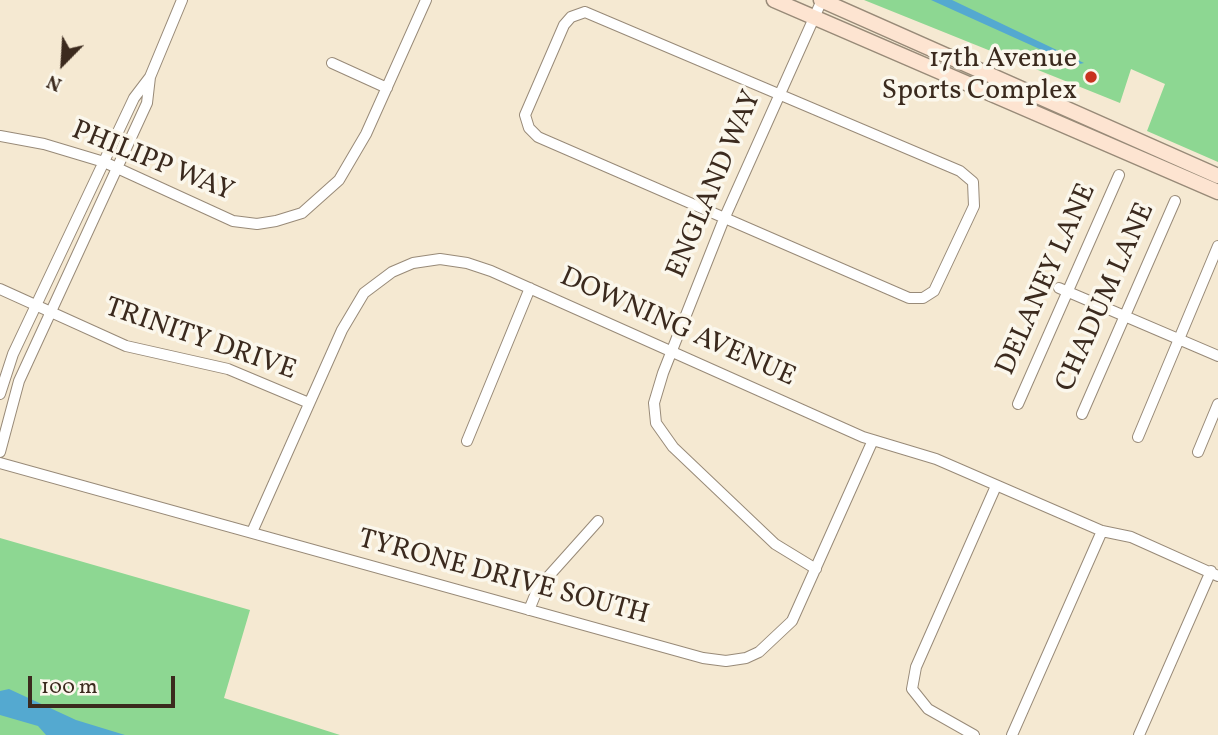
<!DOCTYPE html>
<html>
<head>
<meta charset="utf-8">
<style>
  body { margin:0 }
  #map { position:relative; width:1218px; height:735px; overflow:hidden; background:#f5e9d2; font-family:Vollkorn,serif }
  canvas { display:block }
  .north { position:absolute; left:28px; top:28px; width:70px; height:70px; -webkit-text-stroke:5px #fbf7ec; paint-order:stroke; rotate:204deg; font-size:19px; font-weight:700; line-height:28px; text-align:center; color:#3b2a1e }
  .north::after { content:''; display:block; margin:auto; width:24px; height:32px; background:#3b2a1e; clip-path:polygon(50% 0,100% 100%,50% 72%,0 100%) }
  .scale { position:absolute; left:28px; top:676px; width:147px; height:32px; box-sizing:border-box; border:4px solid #3b2a1e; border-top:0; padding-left:9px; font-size:21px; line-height:24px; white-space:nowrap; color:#3b2a1e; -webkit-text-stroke:5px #fbf7ec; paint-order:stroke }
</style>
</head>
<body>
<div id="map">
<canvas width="1218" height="735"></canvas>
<div class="north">N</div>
<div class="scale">100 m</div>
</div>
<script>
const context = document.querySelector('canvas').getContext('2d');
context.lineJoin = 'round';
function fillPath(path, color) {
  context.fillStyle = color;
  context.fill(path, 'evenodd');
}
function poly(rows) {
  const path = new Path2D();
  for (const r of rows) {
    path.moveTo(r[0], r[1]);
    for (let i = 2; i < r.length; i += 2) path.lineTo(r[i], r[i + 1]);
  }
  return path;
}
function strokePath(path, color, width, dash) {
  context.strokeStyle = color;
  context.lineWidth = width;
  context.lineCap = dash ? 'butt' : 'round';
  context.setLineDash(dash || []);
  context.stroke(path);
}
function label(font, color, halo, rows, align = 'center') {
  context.font = font + ' Vollkorn,serif';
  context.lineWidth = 7;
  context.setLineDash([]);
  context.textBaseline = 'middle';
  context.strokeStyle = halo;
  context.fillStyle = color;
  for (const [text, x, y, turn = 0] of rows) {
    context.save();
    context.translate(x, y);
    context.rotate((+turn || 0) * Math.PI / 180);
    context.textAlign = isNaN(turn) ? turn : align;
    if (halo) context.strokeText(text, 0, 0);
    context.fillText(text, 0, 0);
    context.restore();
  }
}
const green = poly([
  [864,0,1218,0,1218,162,1147,131,1165,84,1131,69,1120,103],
  [0,538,250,610,224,698,340,735,0,735]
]);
const water = poly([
  [931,0,952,0,1084,63,1075,65],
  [9,689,76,720,125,735,46,735,38,726,0,715,0,691]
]);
const street = poly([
  [585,12,960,171,973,182,974,206,934,291,923,298,909,298,538,137,529,128,525,115,564,25,571,17,585,12],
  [332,63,387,88],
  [0,136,44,144,104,162,233,221,257,224,276,221,302,213,339,180,366,134,426,0],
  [1059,288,1218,356],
  [0,289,126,346,228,369,309,403],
  [0,394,13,354,134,98,150,77],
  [1018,404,1119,175],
  [1082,414,1175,201],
  [1138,437,1218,246],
  [467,441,530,288],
  [0,452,19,381,147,103,150,77,182,0],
  [1198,452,1218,404],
  [0,463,703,658,726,661,746,658,759,652,792,621,873,440],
  [252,532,342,330,364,293,392,272,413,263,440,259,467,263,491,271,863,437,936,459,1102,531,1131,537,1218,576],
  [816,569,775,544,673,447,656,423,654,403,663,373,724,219,822,0],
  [529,610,538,588,598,521],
  [974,735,928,709,912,689,916,667,996,486],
  [1012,735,1102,531],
  [1139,735,1211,571]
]);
const secondary = poly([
  [774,0,1218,192],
  [821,0,1218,176]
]);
const markers = [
  [1091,77,7,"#c8321e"]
];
const poiNames = [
  ["17th Avenue",1077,61],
  ["Sports Complex",1077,93]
];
const streetNames = [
  ["PHILIPP WAY",152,163,22],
  ["ENGLAND WAY",716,185,-67],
  ["DELANEY LANE",1048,280,-66],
  ["CHADUM LANE",1107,298,-66],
  ["DOWNING AVENUE",677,329,24],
  ["TRINITY DRIVE",200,341,19],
  ["TYRONE DRIVE SOUTH",503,579,15]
];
fillPath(green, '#8dd792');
fillPath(water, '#54a9d0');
strokePath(street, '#988a78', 12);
strokePath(secondary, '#988a78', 17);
strokePath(street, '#fff', 10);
strokePath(secondary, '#fde4d1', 14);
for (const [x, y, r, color] of markers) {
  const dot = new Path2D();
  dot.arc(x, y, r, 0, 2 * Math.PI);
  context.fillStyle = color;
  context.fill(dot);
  strokePath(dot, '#fbf7ec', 2.5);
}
label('28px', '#3b2a1e', '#fbf7ec', poiNames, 'right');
label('28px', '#3b2a1e', '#fbf7ec', streetNames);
</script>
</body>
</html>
